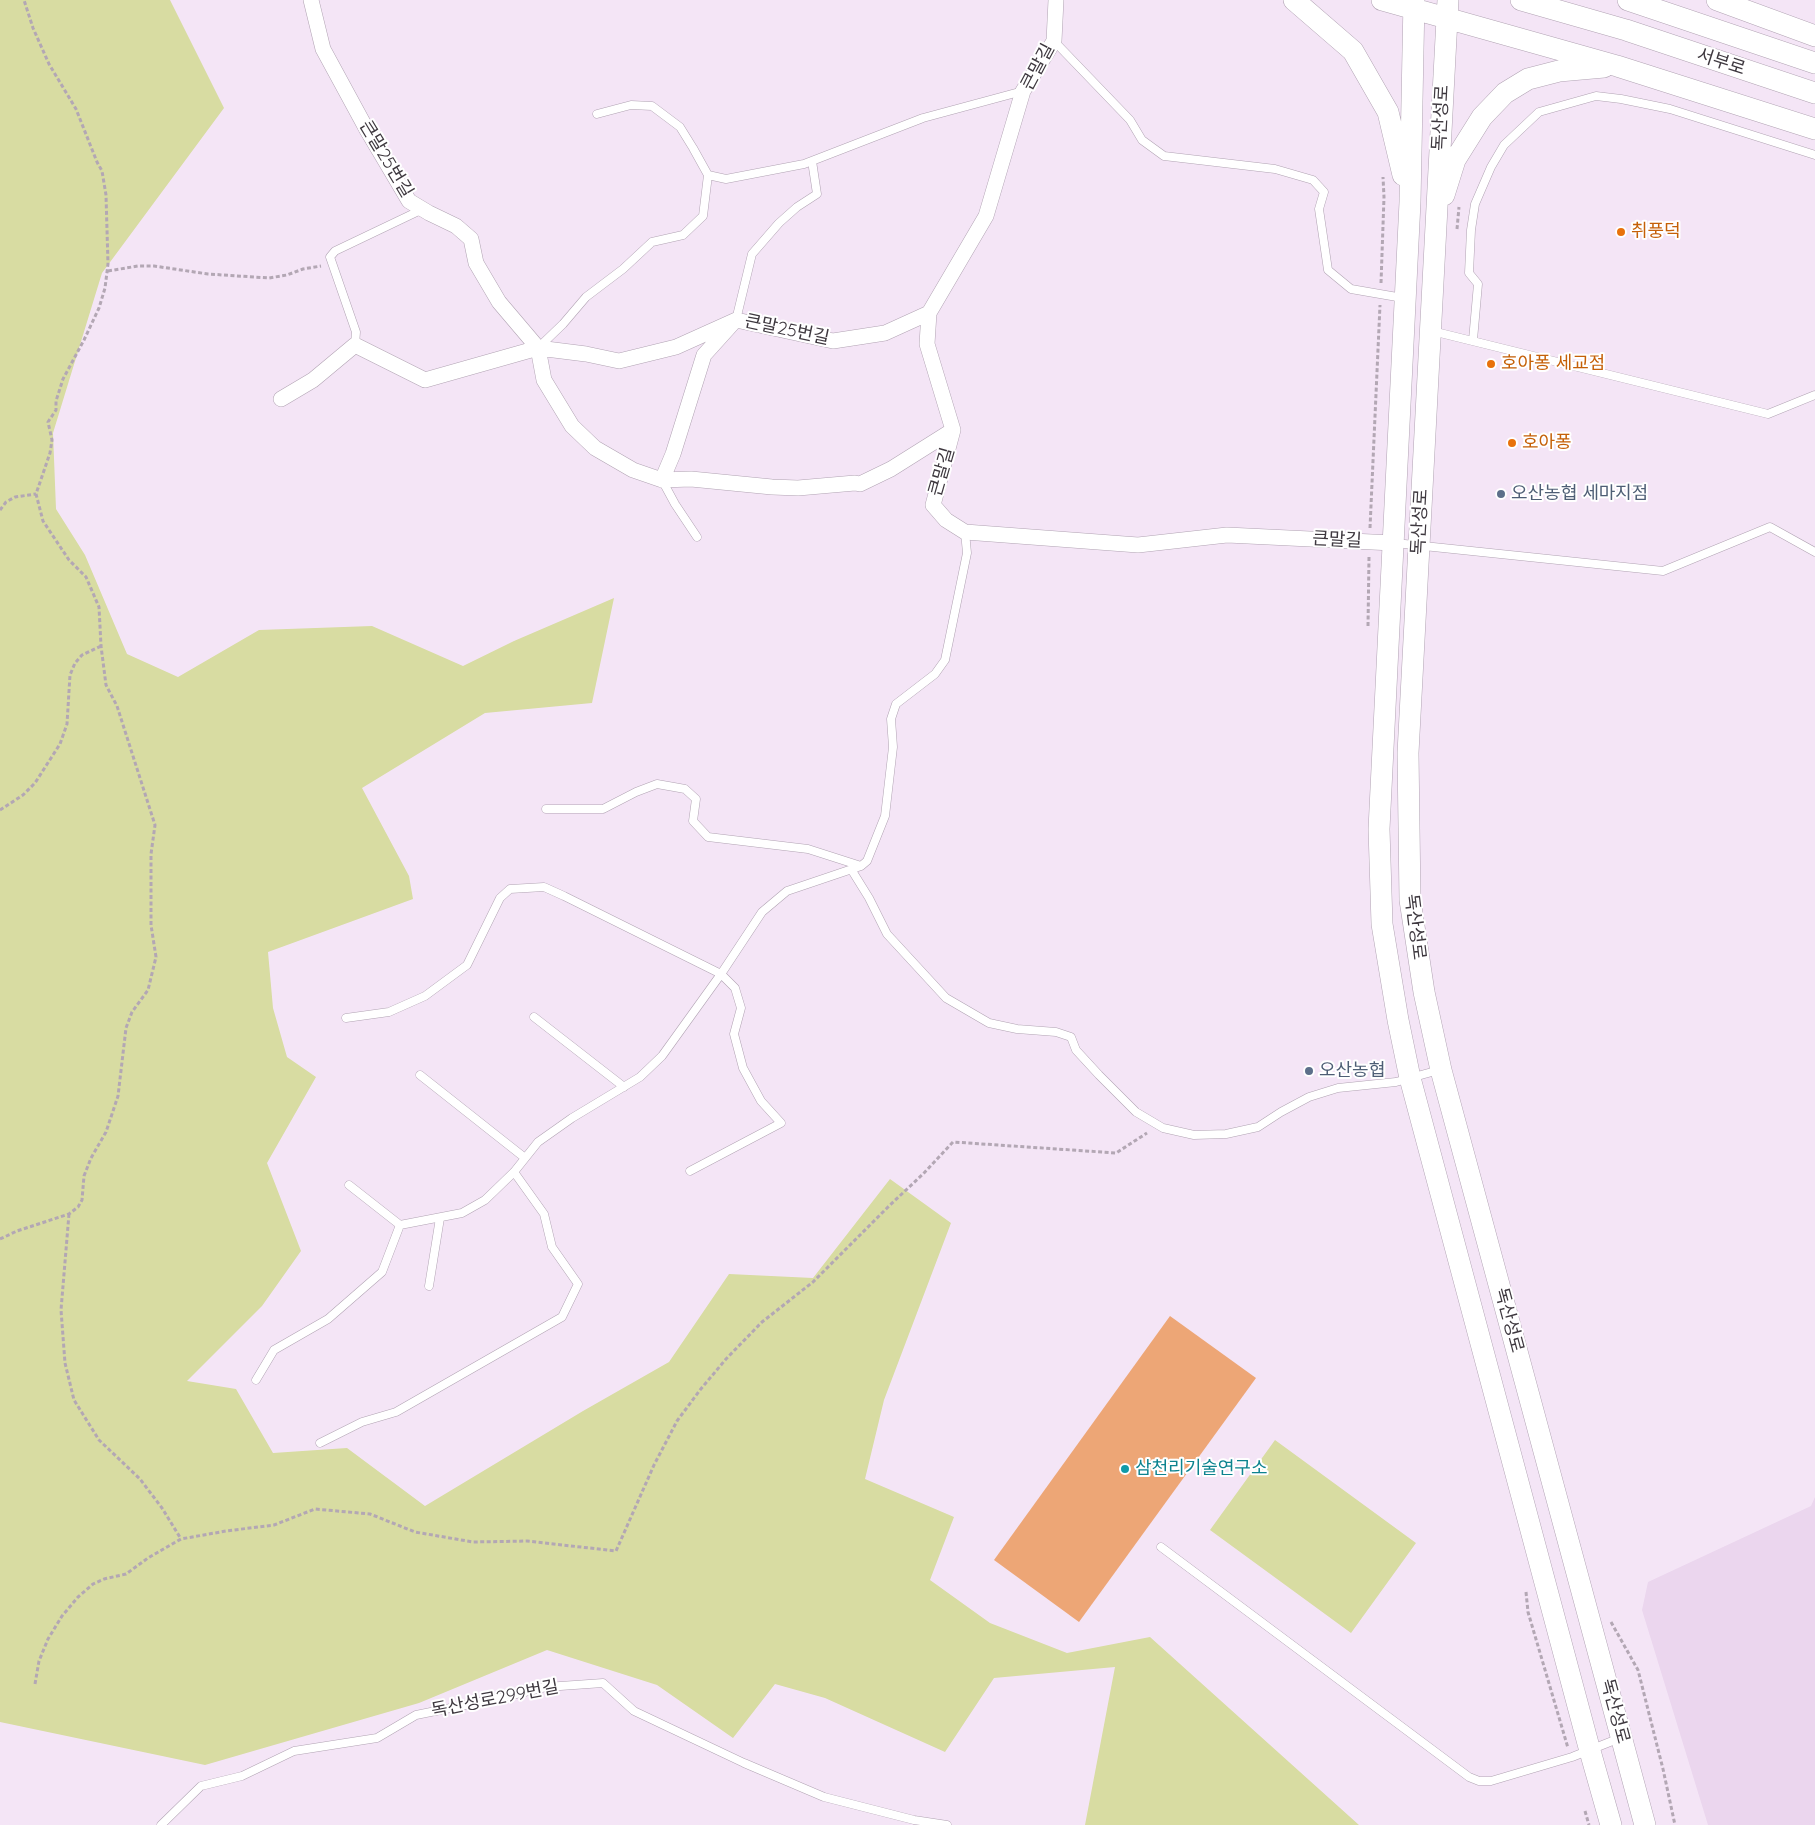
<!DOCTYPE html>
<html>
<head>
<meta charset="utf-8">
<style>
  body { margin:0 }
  canvas { display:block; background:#f4e5f6 }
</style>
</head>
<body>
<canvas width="1815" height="1825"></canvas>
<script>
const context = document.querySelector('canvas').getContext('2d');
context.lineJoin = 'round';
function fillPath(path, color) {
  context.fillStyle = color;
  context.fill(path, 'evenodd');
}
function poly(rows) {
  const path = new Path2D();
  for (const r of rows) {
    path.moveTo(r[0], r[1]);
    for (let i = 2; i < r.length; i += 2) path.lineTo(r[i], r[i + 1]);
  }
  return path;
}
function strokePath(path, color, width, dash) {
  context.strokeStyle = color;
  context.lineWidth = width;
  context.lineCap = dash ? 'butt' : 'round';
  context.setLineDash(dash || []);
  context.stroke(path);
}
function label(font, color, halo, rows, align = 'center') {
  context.font = font + ' Quicksand,"Noto Sans KR",sans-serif';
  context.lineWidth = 4;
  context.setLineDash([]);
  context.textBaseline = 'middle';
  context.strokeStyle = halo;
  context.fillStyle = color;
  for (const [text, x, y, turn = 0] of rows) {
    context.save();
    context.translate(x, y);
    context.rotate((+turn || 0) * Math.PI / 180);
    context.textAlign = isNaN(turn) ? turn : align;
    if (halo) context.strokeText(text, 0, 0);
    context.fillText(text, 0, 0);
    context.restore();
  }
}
const built = poly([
  [1815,1497,1815,1825,1708,1825,1642,1610,1648,1582,1811,1506]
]);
const green = poly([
  [0,0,170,0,224,108,102,273,53,433,56,509,85,555,127,654,178,677,259,630,372,626,463,666,514,641,614,598,592,703,485,713,362,788,409,876,413,899,268,952,273,1008,287,1057,316,1077,267,1163,301,1251,262,1306,187,1381,236,1389,273,1453,347,1448,425,1506,583,1411,669,1362,729,1274,813,1278,890,1179,951,1223,884,1400,865,1479,954,1517,930,1580,990,1623,1067,1653,1150,1637,1359,1825,1085,1825,1115,1667,994,1678,945,1752,825,1698,775,1684,733,1738,657,1685,547,1650,419,1703,205,1765,0,1722],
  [1275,1440,1416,1543,1351,1633,1210,1530]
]);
const building = poly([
  [1170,1316,1256,1378,1079,1622,994,1560]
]);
const path = poly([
  [1457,229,1459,207],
  [108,271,138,266,154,266,208,274,269,278,287,275,303,269,321,266],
  [1381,283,1384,197,1383,177],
  [0,510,6,502,15,497,36,494],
  [1370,528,1380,305],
  [1368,626,1369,557],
  [0,810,23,795,35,783,60,744,67,724,70,675,75,663,82,655,101,646],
  [69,1214,61,1310,65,1363,74,1400,99,1440,140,1479,162,1508,181,1539],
  [0,1239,17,1231,69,1214,78,1207,82,1200,84,1176,91,1158,106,1132,118,1096,126,1028,132,1012,148,990,156,957,151,925,151,854,155,825,117,706,106,685,101,646,99,607,86,577,69,560,43,521,36,494,50,453,52,440,48,422,56,410,56,401,63,379,84,340,99,308,105,288,108,264,106,195,102,171,97,162,76,109,49,64,33,28,24,0],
  [1526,1592,1528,1612,1568,1748],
  [1611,1622,1638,1670,1663,1769,1675,1825],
  [35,1684,39,1661,48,1639,62,1616,78,1597,93,1584,104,1579,126,1574,148,1558,181,1539,226,1531,274,1525,315,1509,370,1514,415,1532,473,1542,527,1541,616,1551,654,1465,677,1421,700,1390,726,1359,762,1322,813,1282,889,1206,923,1174,953,1142,1116,1153,1147,1133],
  [1585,1811,1589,1825]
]);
const lane = poly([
  [1054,41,1130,120,1142,140,1164,156,1275,169,1313,180,1324,192,1319,209,1328,270,1351,289,1403,298],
  [597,114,631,105,652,106,680,127,693,148,708,175,726,179,804,164,923,118,1023,91],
  [736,320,752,254,779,223,797,207,817,194,812,161],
  [1432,331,1768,414,1815,395],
  [1473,340,1478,284,1469,273,1471,230,1475,204,1491,167,1504,145,1539,112,1596,96,1621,99,1670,109,1815,155],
  [355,345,356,332,330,257,335,251,423,209],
  [538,348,563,324,586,297,623,269,652,242,683,235,703,216,708,175],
  [662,480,675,504,697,537],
  [1395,543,1663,571,1770,527,1815,552],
  [546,809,603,809,636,792,657,784,674,787,685,789,696,799,693,821,708,837,808,849,861,866],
  [851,869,869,898,887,934,946,998,989,1023,1017,1029,1056,1032,1071,1037,1076,1050,1099,1075,1136,1112,1163,1128,1194,1135,1226,1134,1258,1127,1281,1112,1309,1097,1338,1088,1396,1082,1439,1070],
  [534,1017,624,1087],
  [346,1018,389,1012,425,996,467,965,500,898,510,889,544,887,564,896,721,974,735,988,741,1008,734,1034,743,1068,761,1101,781,1123,690,1171],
  [420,1075,525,1158],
  [349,1185,400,1225],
  [429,1286,440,1218],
  [256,1380,274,1350,328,1319,382,1272,400,1225,462,1213,485,1200,514,1172,538,1142,572,1118,640,1077,662,1056,721,974,762,912,787,891,861,866,867,861,885,816,893,747,891,719,896,704,935,674,945,660,967,553,965,532],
  [320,1443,362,1422,396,1412,562,1317,578,1284,552,1247,544,1214,514,1172],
  [1161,1547,1469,1777,1479,1781,1491,1781,1572,1757,1620,1738],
  [161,1825,201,1786,242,1776,294,1751,377,1738,416,1715,495,1699,546,1687,603,1683,634,1711,744,1763,824,1797,914,1820,947,1825]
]);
const street = poly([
  [311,0,323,49,367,130,409,201,429,213,456,226,471,239,476,263,499,302,538,348,586,354,619,361,676,347,736,320,833,341,885,333,929,313],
  [1056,0,1054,41,1023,91,986,216,929,313,927,344,953,430,933,505,946,520,965,532,1138,545,1227,535,1393,543],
  [281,399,313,380,355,345,425,380,538,348,544,380,572,426,595,448,633,470,662,480,691,479,772,487,798,488,855,483,860,484,891,469,953,430],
  [662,480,673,454,704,355,732,324]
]);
const secondary = poly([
  [1294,0,1353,51,1388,112,1403,175],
  [1382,0,1617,66,1815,129],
  [1414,0,1410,202,1379,829,1382,924,1398,1020,1410,1078,1590,1751,1611,1825],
  [1448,0,1408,753,1410,900,1424,992,1441,1070,1645,1825],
  [1521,0,1626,30,1815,93],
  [1628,0,1815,63],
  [1717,0,1815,36],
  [1444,195,1455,160,1482,117,1505,93,1528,79,1559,71,1604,67]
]);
const markers = [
  [1621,232,5,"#e8710a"],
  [1491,364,5,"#e8710a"],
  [1512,443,5,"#e8710a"],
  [1501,494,5,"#5c6f8a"],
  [1309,1071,5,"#5c6f8a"],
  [1125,1469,5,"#0f9aa8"]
];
const streetNames = [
  ["서부로",1721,62,18],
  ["큰말길",1038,67,-62],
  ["독산성로",1441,118,-87],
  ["큰말25번길",386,159,59],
  ["큰말25번길",787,330,12],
  ["큰말길",942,472,-74],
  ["독산성로",1420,522,-87],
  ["큰말길",1337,540,3],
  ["독산성로",1415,927,83],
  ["독산성로",1509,1320,75],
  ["독산성로299번길",495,1699,-11],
  ["독산성로",1615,1711,75]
];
const foodNames = [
  ["취풍덕",1631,232],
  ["호아퐁 세교점",1501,364],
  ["호아퐁",1522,443]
];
const serviceNames = [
  ["오산농협 세마지점",1511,494],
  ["오산농협",1319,1071]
];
const cultureNames = [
  ["삼천리기술연구소",1135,1469]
];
fillPath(built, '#ebd6ee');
fillPath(green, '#d8dca2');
fillPath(building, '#eda676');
strokePath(lane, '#b1a3b3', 9);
strokePath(street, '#b1a3b3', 16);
strokePath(secondary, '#b1a3b3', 22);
strokePath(path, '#b3a7b4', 3, [4, 2.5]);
strokePath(lane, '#fff', 8);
strokePath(street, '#fff', 15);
strokePath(secondary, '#fff', 21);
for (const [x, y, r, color] of markers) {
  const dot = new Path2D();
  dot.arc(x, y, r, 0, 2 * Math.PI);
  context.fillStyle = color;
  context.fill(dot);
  strokePath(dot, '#fff', 2);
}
label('18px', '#3e383f', '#fff', streetNames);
label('18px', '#c56008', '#fff', foodNames, 'left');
label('18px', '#4e5e75', '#fff', serviceNames, 'left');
label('18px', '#0d838f', '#fff', cultureNames, 'left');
</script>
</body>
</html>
